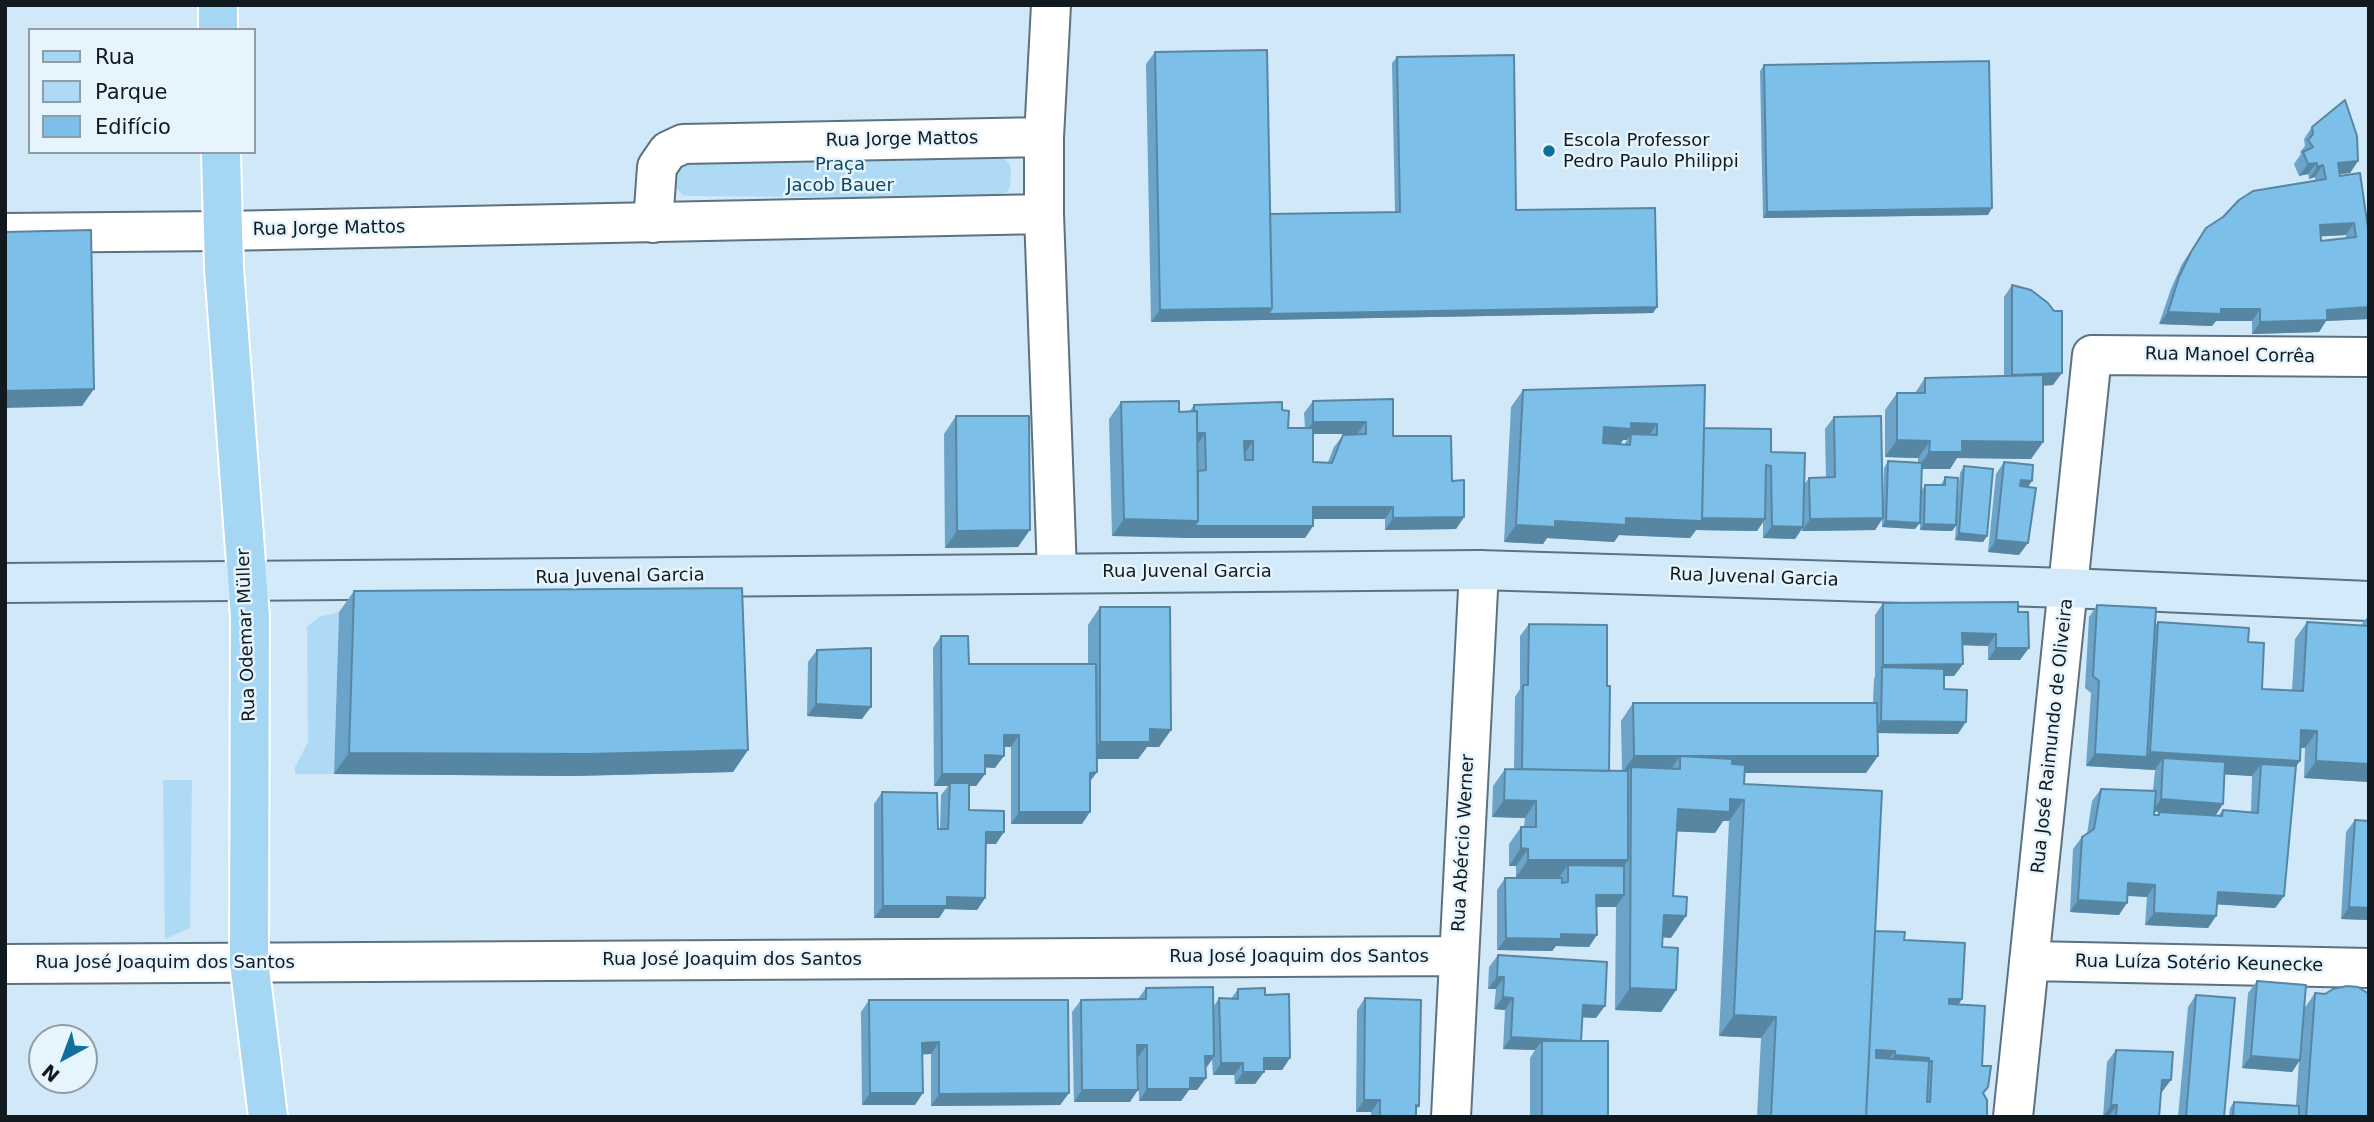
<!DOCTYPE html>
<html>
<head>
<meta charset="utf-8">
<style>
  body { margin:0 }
  #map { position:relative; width:2374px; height:1122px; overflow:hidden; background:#d0e8f8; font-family:"DejaVu Sans",sans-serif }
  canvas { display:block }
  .frame { position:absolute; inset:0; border:7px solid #111a1f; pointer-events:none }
  .legend { position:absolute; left:28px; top:28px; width:228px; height:126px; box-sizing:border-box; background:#e6f4fe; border:2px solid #919da5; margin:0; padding:9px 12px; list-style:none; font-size:21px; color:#111a1f }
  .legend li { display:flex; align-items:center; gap:14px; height:35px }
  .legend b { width:35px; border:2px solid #919da5 }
  .north { position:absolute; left:28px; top:1024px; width:70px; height:70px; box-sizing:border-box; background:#e6f4fe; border:2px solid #919da5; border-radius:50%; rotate:221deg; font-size:19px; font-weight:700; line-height:28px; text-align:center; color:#111a1f }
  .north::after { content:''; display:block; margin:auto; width:24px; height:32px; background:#0f709e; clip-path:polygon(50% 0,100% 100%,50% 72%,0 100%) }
</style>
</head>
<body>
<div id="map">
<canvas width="2374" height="1122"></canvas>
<div class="frame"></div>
<ul class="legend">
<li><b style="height:9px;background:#a5d6f4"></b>Rua</li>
<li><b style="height:19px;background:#afdaf6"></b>Parque</li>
<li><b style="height:19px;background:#7cbfe9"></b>Edifício</li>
</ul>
<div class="north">N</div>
</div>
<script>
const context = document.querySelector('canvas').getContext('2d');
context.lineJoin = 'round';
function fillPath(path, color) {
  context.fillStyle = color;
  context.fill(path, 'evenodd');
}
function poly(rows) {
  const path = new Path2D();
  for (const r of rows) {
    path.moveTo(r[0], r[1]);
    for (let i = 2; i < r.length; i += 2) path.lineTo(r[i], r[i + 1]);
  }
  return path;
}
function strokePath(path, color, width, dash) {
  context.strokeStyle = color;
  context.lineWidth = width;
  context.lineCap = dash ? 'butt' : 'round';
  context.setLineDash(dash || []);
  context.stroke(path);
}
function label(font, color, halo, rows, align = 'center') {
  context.font = font + ' "DejaVu Sans",sans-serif';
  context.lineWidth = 5;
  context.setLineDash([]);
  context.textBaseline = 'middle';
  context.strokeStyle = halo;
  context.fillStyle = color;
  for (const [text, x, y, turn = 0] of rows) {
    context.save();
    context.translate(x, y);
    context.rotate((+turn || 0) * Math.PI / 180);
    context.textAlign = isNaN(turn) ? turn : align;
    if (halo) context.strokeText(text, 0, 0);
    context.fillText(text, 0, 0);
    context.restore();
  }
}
const green = poly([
  [1001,155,1009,163,1011,170,1010,187,1007,192,995,198,691,196,683,195,671,184,675,160],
  [339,612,334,774,295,774,295,767,308,742,307,627,319,617],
  [163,780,192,780,190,928,165,939]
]);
const minor = poly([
  [1051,5,1044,137,1044,214,1057,572],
  [653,223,657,167,668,151,683,144,1044,137],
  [5,233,223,231,1044,214],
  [2029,961,2369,968],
  [5,964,1458,956],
  [1451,1117,1479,570],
  [2013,1117,2092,355,2369,357]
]);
const secondary = poly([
  [5,583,1479,570,2068,588,2369,601]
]);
const primary = poly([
  [218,5,218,30],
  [221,152,224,268,250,617,249,962,268,1117]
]);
const wall = poly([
  [1155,52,1270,214,1395,212,1392,63,1397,57,1516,210,1653,313,1151,322,1146,64],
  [1764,65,1988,215,1763,218,1760,71],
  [2312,127,2358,161,2350,173,2340,174,2369,235,2369,319,2326,321,2319,332,2252,334,2252,321,2216,321,2212,326,2159,324,2171,289,2182,264,2206,228,2315,180,2315,177,2309,179,2308,174,2299,176,2294,164,2301,154,2300,152,2305,146,2304,139],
  [2346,235,2346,238,2321,241,2321,236],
  [2012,285,2053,385,2043,386,2043,442,2031,459,1957,458,1950,469,1922,469,1915,529,1882,527,1882,519,1875,530,1802,531,1802,529,1795,539,1763,538,1763,522,1757,531,1696,530,1690,538,1619,535,1614,542,1547,538,1543,544,1504,542,1511,407,1523,390,1704,428,1771,452,1804,485,1809,478,1826,478,1825,429,1834,417,1883,500,1884,468,1888,461,1918,462,1918,458,1885,457,1885,410,1897,393,1915,393,1925,378,2004,376,2004,297],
  [1623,440,1627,440,1624,445,1620,444],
  [1393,399,1393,436,1452,481,1464,517,1456,529,1385,530,1385,519,1313,519,1313,526,1305,538,1112,536,1109,419,1121,402,1179,412,1190,411,1194,405,1282,410,1288,428,1305,428,1304,413,1313,401],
  [1313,434,1357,434,1357,435,1343,435,1334,447,1328,462,1313,462],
  [956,416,1018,547,945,548,944,434],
  [2004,462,2028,487,2019,555,1988,552,1996,474],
  [1964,466,1987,536,1983,542,1955,540,1956,526,1952,531,1920,530,1921,491,1925,485,1941,485,1945,477,1956,519,1960,473],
  [354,591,748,750,733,772,572,776,334,774,339,612],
  [2018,602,2020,660,1988,660,1988,646,1962,645,1963,664,1954,676,1944,676,1944,689,1958,734,1877,733,1878,756,1866,773,1745,773,1744,784,1875,930,1904,940,1962,999,1958,1005,1982,1066,1983,1093,1987,1117,1757,1117,1761,1038,1719,1036,1729,821,1723,821,1715,833,1677,831,1671,938,1663,937,1662,947,1676,990,1661,1012,1615,1010,1616,907,1597,907,1589,947,1556,946,1552,951,1497,950,1497,890,1505,878,1516,877,1516,866,1509,866,1509,844,1521,827,1524,827,1525,818,1492,817,1493,786,1505,769,1514,769,1515,697,1520,689,1520,636,1529,624,1607,686,1609,771,1622,771,1621,721,1633,703,1873,703,1874,679,1875,677,1875,615,1883,603],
  [2097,605,2154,627,2158,622,2248,642,2262,689,2292,691,2295,639,2307,622,2361,625,2369,615,2369,782,2304,778,2305,748,2300,748,2296,766,2284,896,2275,908,2217,904,2216,916,2208,928,2145,925,2147,897,2128,896,2119,915,2070,912,2073,849,2082,837,2087,834,2092,801,2101,789,2153,791,2155,770,2086,766,2091,693,2085,688,2089,617],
  [2225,774,2252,776,2251,812,2223,810,2218,816,2159,812,2157,815,2154,815,2155,812,2215,816,2223,804],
  [1100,607,1171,730,1159,747,1147,747,1138,759,1097,759,1097,772,1090,781,1082,824,1011,824,1011,747,1004,747,995,768,985,767,985,774,976,786,969,786,969,810,996,844,985,844,985,898,977,910,945,909,939,918,874,918,874,804,882,792,938,829,940,829,941,795,948,786,934,786,933,648,941,636,969,664,1088,664,1088,625],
  [817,650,862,719,807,716,808,662],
  [2355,820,2369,920,2341,919,2346,832],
  [1498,955,1596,1018,1582,1017,1581,1041,1608,1117,1530,1117,1530,1058,1535,1050,1503,1049,1505,1010,1494,1009,1496,989,1488,989,1489,967],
  [2257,981,2304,1009,2315,993,2369,1117,2229,1117,2230,1108,2234,1102,2296,1105,2299,1061,2292,1072,2242,1068,2248,993],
  [1146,988,1214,1006,1219,998,1231,999,1238,989,1265,995,1290,1058,1282,1070,1264,1070,1255,1084,1235,1084,1234,1075,1213,1075,1212,1060,1206,1068,1206,1078,1197,1090,1189,1090,1181,1101,1139,1101,1138,1057,1137,1057,1130,1102,1074,1102,1072,1012,1081,1000,1138,999],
  [2196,995,2224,1117,2178,1117,2188,1007],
  [1365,998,1419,1106,1416,1110,1416,1117,1371,1117,1371,1112,1356,1112,1357,1010],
  [869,1000,1069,1093,1060,1105,931,1106,931,1054,922,1054,915,1105,862,1105,861,1012],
  [2116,1050,2162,1092,2161,1092,2159,1117,2103,1117,2107,1062]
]);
const shadedWall = poly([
  [2358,161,2350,173,2330,175,2338,163],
  [2317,163,2308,174,2299,176,2308,164],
  [2323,165,2315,177,2309,179,2317,167],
  [1992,208,1988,215,1763,218,1767,212],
  [2354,223,2346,235,2312,237,2320,225],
  [1657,307,1653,313,1151,322,1160,310,1272,308],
  [2369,307,2369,319,2326,321,2319,332,2252,334,2260,322,2327,310],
  [2221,309,2260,309,2252,321,2216,321,2212,326,2159,324,2168,312],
  [2062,373,2053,385,2004,387,2012,375],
  [94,389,82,406,5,408,5,391],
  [1313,422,1366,422,1357,434,1305,434],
  [1631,423,1657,424,1645,441,1631,434,1627,440,1623,440,1619,446,1592,444,1604,427],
  [1194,433,1205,433,1197,445],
  [1897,440,1930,441,1918,458,1885,457],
  [1244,441,1253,441,1245,453],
  [1962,441,2043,442,2031,459,1957,458,1950,469,1917,469,1929,452],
  [2021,480,2032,481,2024,493,2013,492],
  [1313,507,1393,507,1385,519,1305,519],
  [1464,517,1456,529,1385,530,1393,518],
  [1626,518,1699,518,1765,519,1757,531,1696,530,1690,538,1619,535,1614,542,1547,538,1543,544,1504,542,1516,525,1555,521],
  [1883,518,1875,530,1802,531,1810,519],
  [1124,519,1198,521,1186,538,1112,536],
  [1886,521,1920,523,1915,529,1882,527],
  [1924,524,1956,525,1952,531,1920,530],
  [1194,526,1313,526,1305,538,1186,538],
  [1772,526,1803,527,1795,539,1763,538],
  [1030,530,1018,547,945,548,957,531],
  [1959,533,1987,536,1983,542,1955,540],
  [1996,540,2028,543,2019,555,1988,552],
  [1962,633,1996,634,1988,646,1954,645],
  [1996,648,2029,648,2020,660,1988,660],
  [1963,664,1954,676,1882,677,1882,667,1875,677,1883,665],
  [816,704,871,707,862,719,807,716],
  [1881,721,1966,722,1958,734,1873,733],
  [1150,729,1171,730,1159,747,1147,747,1138,759,1088,759,1100,742],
  [2301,730,2317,731,2305,748,2289,748],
  [1004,735,1019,735,1011,747,996,747],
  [748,750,733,772,572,776,334,774,349,753],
  [2150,752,2300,761,2288,778,2261,764,2252,776,2162,771,2163,758,2155,770,2086,766,2095,754,2147,757],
  [985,755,1004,756,995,768,976,767],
  [1634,756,1878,756,1866,773,1677,773,1680,769,1680,756,1668,773,1631,767,1627,773,1622,773],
  [2316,761,2369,764,2369,782,2304,778],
  [1097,772,1088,784,1090,773],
  [942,774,985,774,976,786,950,786,950,783,948,786,934,786],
  [1730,799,1744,800,1729,821,1723,821,1715,833,1663,831,1678,809],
  [2161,799,2223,804,2215,816,2152,811],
  [1504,800,1536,801,1525,818,1492,817],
  [1019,812,1090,812,1082,824,1011,824],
  [986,832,1004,832,996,844,977,844],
  [1521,848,1528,849,1516,866,1509,866],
  [1528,860,1628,860,1616,878,1568,865,1559,877,1516,877],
  [2128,883,2155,885,2147,897,2120,895],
  [2218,892,2284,896,2275,908,2210,904],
  [1596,895,1624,895,1616,907,1588,907],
  [947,897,985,898,977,910,945,909,939,918,874,918,883,906],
  [2078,900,2127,903,2119,915,2070,912],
  [2349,907,2369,908,2369,920,2341,919],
  [2154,913,2216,916,2208,928,2145,925],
  [1664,915,1686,916,1671,938,1649,936],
  [1561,934,1597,935,1589,947,1556,946,1552,951,1497,950,1506,938],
  [1497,977,1504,977,1496,989,1488,989],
  [1630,988,1676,990,1661,1012,1615,1010],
  [1503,997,1513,998,1505,1010,1494,1009],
  [1949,999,1962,999,1954,1011,1940,1011],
  [1583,1005,1605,1006,1596,1018,1575,1017],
  [1734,1015,1776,1017,1761,1038,1719,1036],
  [1511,1037,1581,1041,1542,1041,1535,1050,1503,1049],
  [939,1042,931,1054,914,1055,922,1043],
  [1137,1045,1147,1045,1138,1057,1129,1057],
  [1876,1050,1895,1051,1886,1063,1868,1062],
  [1895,1055,1929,1058,1920,1070,1886,1067],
  [1205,1056,1214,1056,1206,1068],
  [2251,1056,2300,1060,2292,1072,2242,1068],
  [1264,1058,1290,1058,1282,1070,1255,1070],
  [1221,1063,1243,1063,1234,1075,1213,1075],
  [1243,1072,1264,1072,1255,1084,1235,1084],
  [1190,1078,1206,1078,1197,1090,1189,1090,1181,1101,1139,1101,1147,1089],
  [2162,1080,2171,1080,2162,1092,2154,1092],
  [1082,1090,1138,1090,1130,1102,1074,1102],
  [870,1093,923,1093,915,1105,862,1105],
  [1069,1093,1060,1105,931,1106,939,1094],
  [1364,1100,1380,1100,1371,1112,1356,1112],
  [2111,1105,2117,1105,2108,1117,2103,1117]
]);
const building = poly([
  [1267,50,1272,308,1160,310,1155,52,1267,50],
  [1514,55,1516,210,1655,208,1657,307,1268,314,1272,308,1270,214,1400,212,1397,57,1514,55],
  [1989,61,1992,208,1767,212,1764,65,1989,61],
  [2345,100,2357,136,2358,161,2338,163,2340,176,2360,173,2369,235,2369,307,2327,310,2327,320,2260,322,2260,309,2221,309,2221,314,2168,312,2179,277,2191,252,2206,228,2223,217,2239,200,2253,191,2326,179,2323,165,2317,167,2317,163,2308,164,2303,152,2313,147,2308,140,2313,134,2312,127,2345,100],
  [2354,223,2356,237,2321,241,2320,225,2354,223],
  [91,230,94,389,5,391,5,232,91,230],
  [2012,285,2031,290,2048,303,2054,311,2062,311,2062,373,2012,375,2012,285],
  [2043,375,2043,442,1962,441,1962,452,1929,452,1930,441,1897,440,1897,393,1925,393,1925,378,2043,375],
  [1705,385,1702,521,1626,518,1626,525,1555,521,1555,527,1516,525,1523,390,1705,385],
  [1631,423,1657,424,1657,435,1631,434,1630,445,1603,443,1604,427,1631,429,1631,423],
  [1393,399,1393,436,1451,436,1452,481,1464,480,1464,517,1393,518,1393,507,1313,507,1313,526,1194,526,1198,521,1198,471,1206,470,1205,433,1197,433,1197,411,1194,411,1194,405,1282,402,1282,410,1289,411,1288,428,1313,428,1313,462,1332,463,1343,435,1366,434,1366,422,1313,422,1313,401,1393,399],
  [1244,441,1253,441,1253,460,1245,460,1244,441],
  [1179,401,1179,412,1197,411,1198,521,1124,519,1121,402,1179,401],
  [956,416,1029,416,1030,530,957,531,956,416],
  [1881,416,1883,518,1810,519,1809,478,1835,477,1834,417,1881,416],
  [1704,428,1771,429,1771,452,1805,453,1803,527,1772,526,1771,466,1766,465,1765,519,1702,518,1704,428],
  [1888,461,1922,463,1920,523,1886,521,1888,461],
  [2004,462,2033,465,2032,481,2021,480,2020,486,2036,488,2028,543,1996,540,2004,462],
  [1964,466,1993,469,1987,536,1959,533,1964,466],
  [1945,477,1958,478,1956,525,1924,524,1925,485,1945,485,1945,477],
  [742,588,748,750,587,754,349,753,354,591,742,588],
  [2018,602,2018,612,2028,612,2029,648,1996,648,1996,634,1962,633,1963,664,1883,665,1883,603,2018,602],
  [2097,605,2156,608,2147,757,2095,754,2099,681,2093,676,2097,605],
  [1100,607,1170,607,1171,730,1150,729,1150,742,1100,742,1100,607],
  [2158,622,2249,628,2248,642,2264,643,2262,689,2303,691,2307,622,2369,626,2369,764,2316,761,2317,731,2301,730,2300,761,2150,752,2158,622],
  [1529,624,1607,625,1607,686,1610,686,1609,771,1522,769,1523,685,1528,685,1529,624],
  [941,636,968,636,969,664,1096,664,1097,772,1090,773,1090,812,1019,812,1019,735,1004,735,1004,756,985,755,985,774,942,774,941,636],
  [871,648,871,707,816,704,817,650,871,648],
  [1882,667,1944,669,1944,689,1967,690,1966,722,1881,721,1882,667],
  [1633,703,1877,703,1878,756,1634,756,1633,703],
  [1680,756,1732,759,1732,764,1745,765,1744,784,1882,791,1866,1117,1771,1117,1776,1017,1734,1015,1744,800,1730,799,1730,812,1678,809,1673,896,1687,897,1686,916,1664,915,1662,947,1678,948,1676,990,1630,988,1631,767,1680,769,1680,756],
  [2163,758,2225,762,2223,804,2161,799,2163,758],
  [2261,764,2296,766,2284,896,2218,892,2216,916,2154,913,2155,885,2128,883,2127,903,2078,900,2082,837,2094,829,2101,789,2156,791,2154,815,2159,815,2159,812,2222,816,2223,810,2258,813,2261,764],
  [1505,769,1628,771,1628,860,1528,860,1528,849,1521,848,1521,827,1536,827,1536,801,1504,800,1505,769],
  [950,783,969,783,969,810,1004,811,1004,832,986,832,985,898,947,897,947,906,883,906,882,792,937,793,938,829,948,829,950,783],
  [2355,820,2369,821,2369,908,2349,907,2355,820],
  [1568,865,1624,866,1624,895,1596,895,1597,935,1561,934,1561,939,1506,938,1505,878,1562,878,1562,883,1568,882,1568,865],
  [1875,931,1905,932,1904,940,1965,943,1962,999,1949,999,1949,1004,1985,1006,1982,1066,1991,1066,1988,1087,1983,1093,1987,1100,1987,1117,1866,1117,1875,931],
  [1876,1050,1895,1051,1895,1055,1929,1058,1929,1061,1932,1061,1930,1102,1927,1102,1929,1061,1876,1058,1876,1050],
  [1498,955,1607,962,1605,1006,1583,1005,1581,1041,1511,1037,1513,998,1503,997,1504,977,1497,977,1498,955],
  [2257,981,2306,985,2300,1060,2251,1056,2257,981],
  [2347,986,2358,987,2369,994,2369,1117,2306,1117,2315,993,2325,994,2333,989,2347,986],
  [1213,987,1214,1056,1205,1056,1206,1078,1190,1078,1190,1089,1147,1089,1147,1045,1137,1045,1138,1090,1082,1090,1081,1000,1146,999,1146,988,1213,987],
  [1265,988,1265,995,1289,994,1290,1058,1264,1058,1264,1072,1243,1072,1243,1063,1221,1063,1219,998,1238,999,1238,989,1265,988],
  [2196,995,2235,998,2224,1117,2186,1117,2196,995],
  [1365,998,1421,1000,1419,1106,1416,1105,1416,1117,1380,1117,1380,1100,1364,1100,1365,998],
  [869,1000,1068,1000,1069,1093,939,1094,939,1042,922,1043,923,1093,870,1093,869,1000],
  [1542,1041,1608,1041,1608,1117,1542,1117,1542,1041],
  [2116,1050,2173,1052,2171,1080,2162,1080,2159,1117,2116,1117,2117,1105,2111,1105,2116,1050],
  [2234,1102,2299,1106,2299,1117,2233,1117,2234,1102]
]);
const markers = [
  [1549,151,7,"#0f709e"]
];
const streetNames = [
  ["Rua Jorge Mattos",902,140,-1],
  ["Rua Jorge Mattos",329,229,-1],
  ["Rua Manoel Corrêa",2230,356,1],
  ["Rua Juvenal Garcia",1187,572],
  ["Rua Juvenal Garcia",620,577,-1],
  ["Rua Juvenal Garcia",1754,578,2],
  ["Rua Odemar Müller",247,635,-92],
  ["Rua José Raimundo de Oliveira",2053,736,-84],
  ["Rua Abércio Werner",1464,843,-87],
  ["Rua José Joaquim dos Santos",1299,957],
  ["Rua José Joaquim dos Santos",732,960],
  ["Rua José Joaquim dos Santos",165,963],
  ["Rua Luíza Sotério Keunecke",2199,964,1]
];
const poiNames = [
  ["Escola Professor",1563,141],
  ["Pedro Paulo Philippi",1563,162]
];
const parkNames = [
  ["Praça",840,165],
  ["Jacob Bauer",840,186]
];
fillPath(green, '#afdaf6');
strokePath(minor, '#5d7280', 42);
strokePath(secondary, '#5d7280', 42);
strokePath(primary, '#fff', 42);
strokePath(minor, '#fff', 38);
strokePath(secondary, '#d2eaf9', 38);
strokePath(primary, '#a5d6f4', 38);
fillPath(wall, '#6ba4c8');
fillPath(shadedWall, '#5786a3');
fillPath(building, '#7cbfe9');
strokePath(building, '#5786a3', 2);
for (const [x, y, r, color] of markers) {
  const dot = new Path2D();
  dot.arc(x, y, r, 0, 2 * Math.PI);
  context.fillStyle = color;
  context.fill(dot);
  strokePath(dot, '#e6f4fe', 2.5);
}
label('18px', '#111a1f', '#e6f4fe', streetNames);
label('18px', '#111a1f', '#e6f4fe', poiNames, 'left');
label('18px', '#104662', '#e6f4fe', parkNames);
</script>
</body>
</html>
